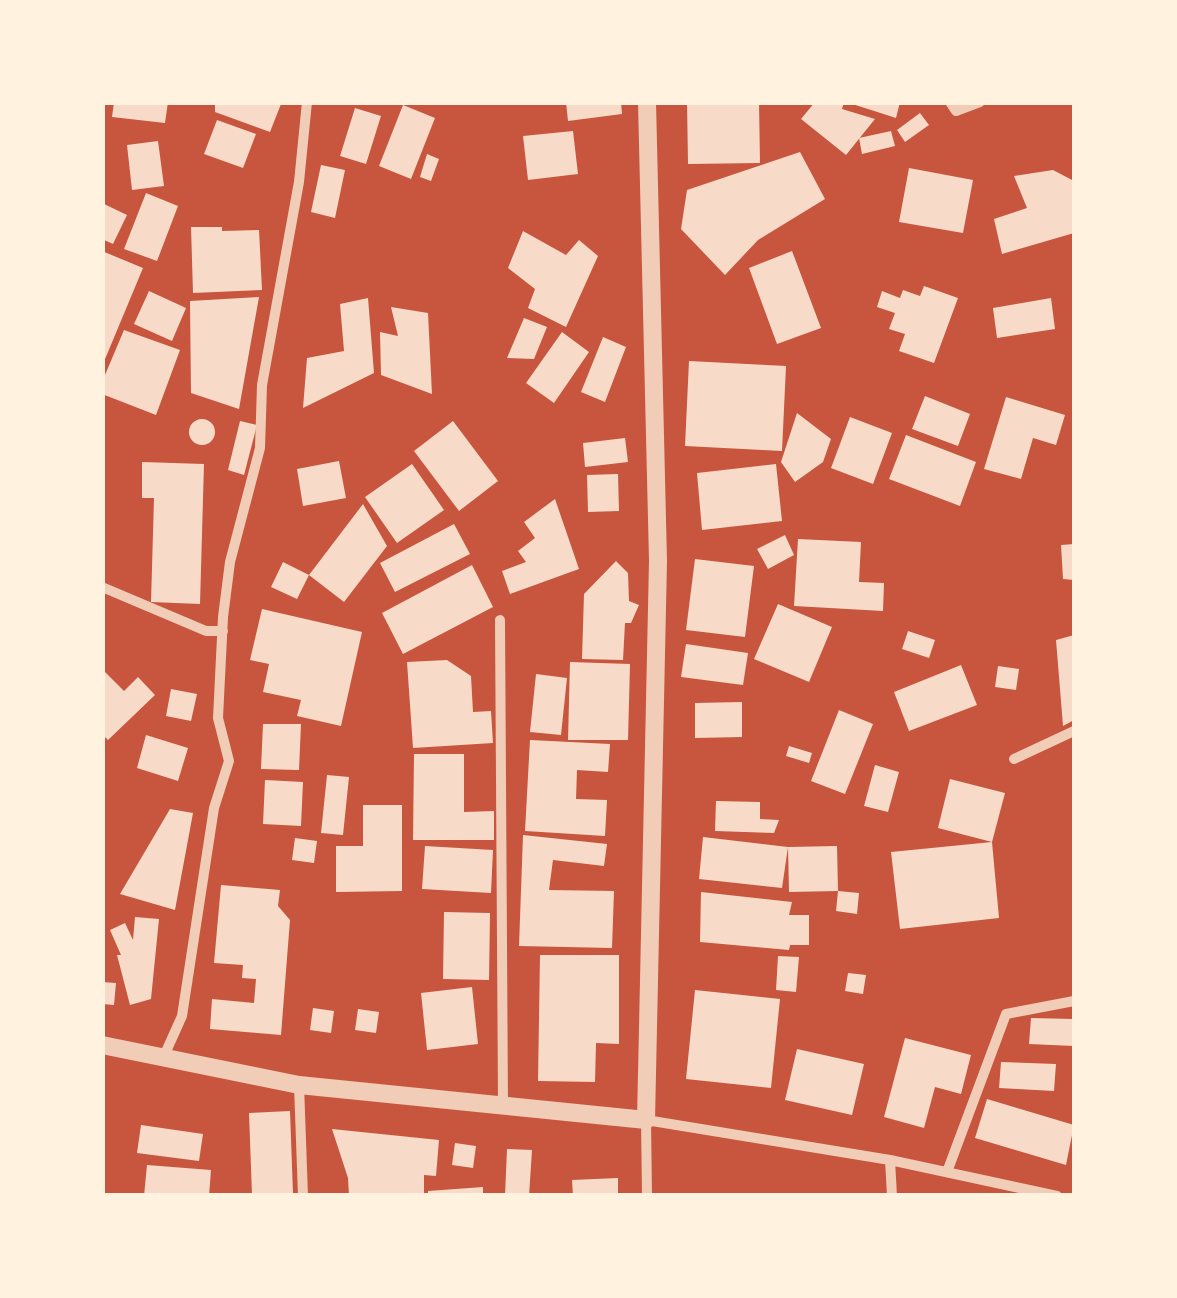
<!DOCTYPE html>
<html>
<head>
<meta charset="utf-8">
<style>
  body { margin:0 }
  #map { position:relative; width:1177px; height:1298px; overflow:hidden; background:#c8553d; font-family:"Sofia Sans Condensed",sans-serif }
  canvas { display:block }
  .frame { position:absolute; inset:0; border:105px solid #fff3e0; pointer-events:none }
</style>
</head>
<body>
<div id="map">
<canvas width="1177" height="1298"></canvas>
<div class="frame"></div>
</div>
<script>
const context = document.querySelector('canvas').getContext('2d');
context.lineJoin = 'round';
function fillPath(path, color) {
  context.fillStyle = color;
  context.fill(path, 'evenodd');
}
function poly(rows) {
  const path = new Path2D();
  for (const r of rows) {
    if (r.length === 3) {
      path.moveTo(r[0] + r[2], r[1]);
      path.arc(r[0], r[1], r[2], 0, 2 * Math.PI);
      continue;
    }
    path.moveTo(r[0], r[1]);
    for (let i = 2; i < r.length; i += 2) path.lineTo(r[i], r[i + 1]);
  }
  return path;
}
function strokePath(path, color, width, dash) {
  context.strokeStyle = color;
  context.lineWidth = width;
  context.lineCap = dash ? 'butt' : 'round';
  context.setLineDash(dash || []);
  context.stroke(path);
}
const building = poly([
  [114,102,168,102,165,123,112,117],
  [215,102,277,102,281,104,270,132,215,112],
  [566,102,621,102,622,114,568,121],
  [687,102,759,102,760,163,688,164],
  [815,102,844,102,842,109,875,119,846,155,801,119],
  [846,102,900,102,896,118],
  [403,105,435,118,411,179,379,166],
  [355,108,381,116,366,164,340,156],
  [920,113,929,125,905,142,897,130],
  [217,120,256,134,243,168,204,154],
  [573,131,578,174,528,180,523,136],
  [891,131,895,146,862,154,859,138],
  [158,141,164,186,132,190,127,145],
  [800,152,825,199,758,240,725,275,681,229,687,190],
  [427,154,439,159,431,181,420,177],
  [321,165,345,170,335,218,311,212],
  [909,168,973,180,963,233,899,222],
  [1053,170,1074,181,1074,233,1002,254,994,219,1027,208,1014,176],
  [146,193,178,206,157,261,124,249],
  [102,203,127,215,113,244,102,239],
  [191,227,222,227,222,231,259,230,262,290,193,293],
  [523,231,566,255,579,240,598,256,566,327,528,308,535,289,508,268],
  [102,251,143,268,103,364,102,364],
  [792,251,821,328,777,344,749,268],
  [924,286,958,298,934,363,899,351,905,334,889,329,895,313,877,307,882,291,900,298,903,290,920,296],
  [149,291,186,308,172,341,134,324],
  [259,297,239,409,191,393,190,301],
  [368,298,374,373,303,408,307,358,344,351,340,304],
  [1051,298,1055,329,997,338,993,308],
  [391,307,428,313,432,394,381,375,380,332,398,336],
  [524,318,547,327,534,359,507,358],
  [124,330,180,350,156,415,102,394,102,382],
  [562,332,589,352,554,403,526,383],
  [603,337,626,347,605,402,581,392],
  [689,361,786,366,782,451,685,446],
  [925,396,970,414,958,446,912,429],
  [1006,397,1065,415,1056,445,1033,438,1021,479,984,469],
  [797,413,831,439,823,462,795,482,781,462],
  [850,417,892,433,873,484,831,468],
  [202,432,13],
  [240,421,257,425,244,475,228,470],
  [453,421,498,481,459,511,414,451],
  [906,435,976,462,960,506,889,479],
  [625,438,628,462,585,467,583,443],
  [339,461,346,498,303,506,297,469],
  [142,462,204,464,200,604,151,602,154,498,142,498],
  [412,464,444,510,397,543,365,497],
  [776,464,782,521,702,530,697,473],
  [618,474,619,511,588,512,587,475],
  [555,499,579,569,510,594,502,571,526,562,518,551,535,538,524,522],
  [363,504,387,546,344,602,309,575],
  [454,524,470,554,395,592,380,563],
  [785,535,794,555,768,569,757,549],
  [798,539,861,542,859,582,884,583,883,611,794,606],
  [1074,544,1074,580,1063,579,1061,545],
  [695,559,754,566,745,637,686,630],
  [616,561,628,573,629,601,639,605,631,623,625,623,623,660,582,659,584,594],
  [283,562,309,575,297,599,271,587],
  [472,565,493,607,403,654,382,613],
  [778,604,832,627,809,682,754,659],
  [262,609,362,632,341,726,297,716,301,700,263,692,269,664,250,660],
  [908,631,935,640,929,658,902,649],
  [1074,635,1074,720,1063,726,1056,640],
  [686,644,748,653,743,685,681,677],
  [447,660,471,676,473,712,491,711,493,743,413,748,407,662],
  [570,662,630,664,628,740,568,740],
  [961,665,977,705,909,731,894,692],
  [998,666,1019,669,1016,690,995,687],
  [102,669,124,691,138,677,155,695,108,740,102,734],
  [536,674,567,678,561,735,530,732],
  [171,689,197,694,191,721,166,716],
  [742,702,742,737,695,738,695,703],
  [839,710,873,724,845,794,811,781],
  [263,724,301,724,299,770,261,769],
  [146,735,188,748,178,781,137,768],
  [530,740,610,744,608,772,577,770,576,799,607,800,605,836,525,831],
  [789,746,812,753,809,763,786,756],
  [414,754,464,754,464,812,494,811,494,840,413,840],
  [875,765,899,772,888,812,864,806],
  [327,775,349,777,343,835,321,833],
  [950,779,1005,793,992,842,938,828],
  [265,780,303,782,301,826,263,824],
  [716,801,760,802,760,819,779,820,774,833,715,831],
  [363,805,402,805,402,891,336,892,336,846,363,846],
  [170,809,193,813,175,910,120,894],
  [523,835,607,844,604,866,553,860,549,890,614,891,612,948,519,946],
  [703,837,788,847,782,888,699,879],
  [295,838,317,841,314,863,292,860],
  [992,842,999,918,900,929,891,852],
  [425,846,493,850,491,893,422,889],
  [837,846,838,891,789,892,788,847],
  [221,885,280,890,278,906,290,920,281,1035,210,1029,212,999,254,1003,256,979,242,978,243,965,214,963],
  [838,891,859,893,857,914,836,911],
  [701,892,792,902,789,915,809,915,809,945,790,945,789,950,700,942],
  [444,912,490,913,489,980,443,979],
  [135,917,159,919,151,999,130,1005,117,955,121,955,110,930,125,923,133,940],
  [540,955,619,955,619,1044,596,1043,595,1082,538,1081],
  [778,956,799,957,796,992,776,990],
  [848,973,866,975,863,994,845,991],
  [102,982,116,983,114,1005,102,1004],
  [472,987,478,1044,427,1050,421,993],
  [695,990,780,999,771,1088,686,1079],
  [313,1008,334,1011,331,1033,310,1030],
  [358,1009,379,1012,376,1033,355,1030],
  [1031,1018,1074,1019,1074,1046,1029,1044],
  [905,1038,971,1055,961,1094,935,1087,924,1128,884,1117],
  [797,1049,864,1064,852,1115,785,1100],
  [1001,1062,1056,1064,1054,1091,999,1088],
  [987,1099,1074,1125,1066,1165,975,1138],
  [290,1111,293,1194,252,1195,249,1113],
  [141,1125,203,1134,199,1161,137,1153],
  [332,1129,439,1140,436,1176,424,1175,424,1196,349,1196,348,1178],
  [455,1143,476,1146,473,1168,452,1165],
  [507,1149,532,1150,529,1196,505,1196],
  [147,1165,211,1170,209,1196,144,1196],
  [618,1178,618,1196,573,1196,572,1180],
  [483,1187,483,1196,428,1196,428,1191]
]);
const minor = poly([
  [950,102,956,111,980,102],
  [102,587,206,631,223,631],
  [500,620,503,1105],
  [1014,759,1074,731],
  [164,1056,182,1016,214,808,229,761,218,718,223,617,230,562,260,448,262,385,299,182,307,102],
  [299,1085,303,1196],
  [890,1160,892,1196],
  [947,1172,1006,1014,1074,1001],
  [647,1196,646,1120,890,1160,1057,1196]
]);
const tertiary = poly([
  [102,1045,299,1085,646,1120,658,561,647,102]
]);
fillPath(building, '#f7dbc8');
strokePath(minor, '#f1ccb7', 10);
strokePath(tertiary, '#f1ccb7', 18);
</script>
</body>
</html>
